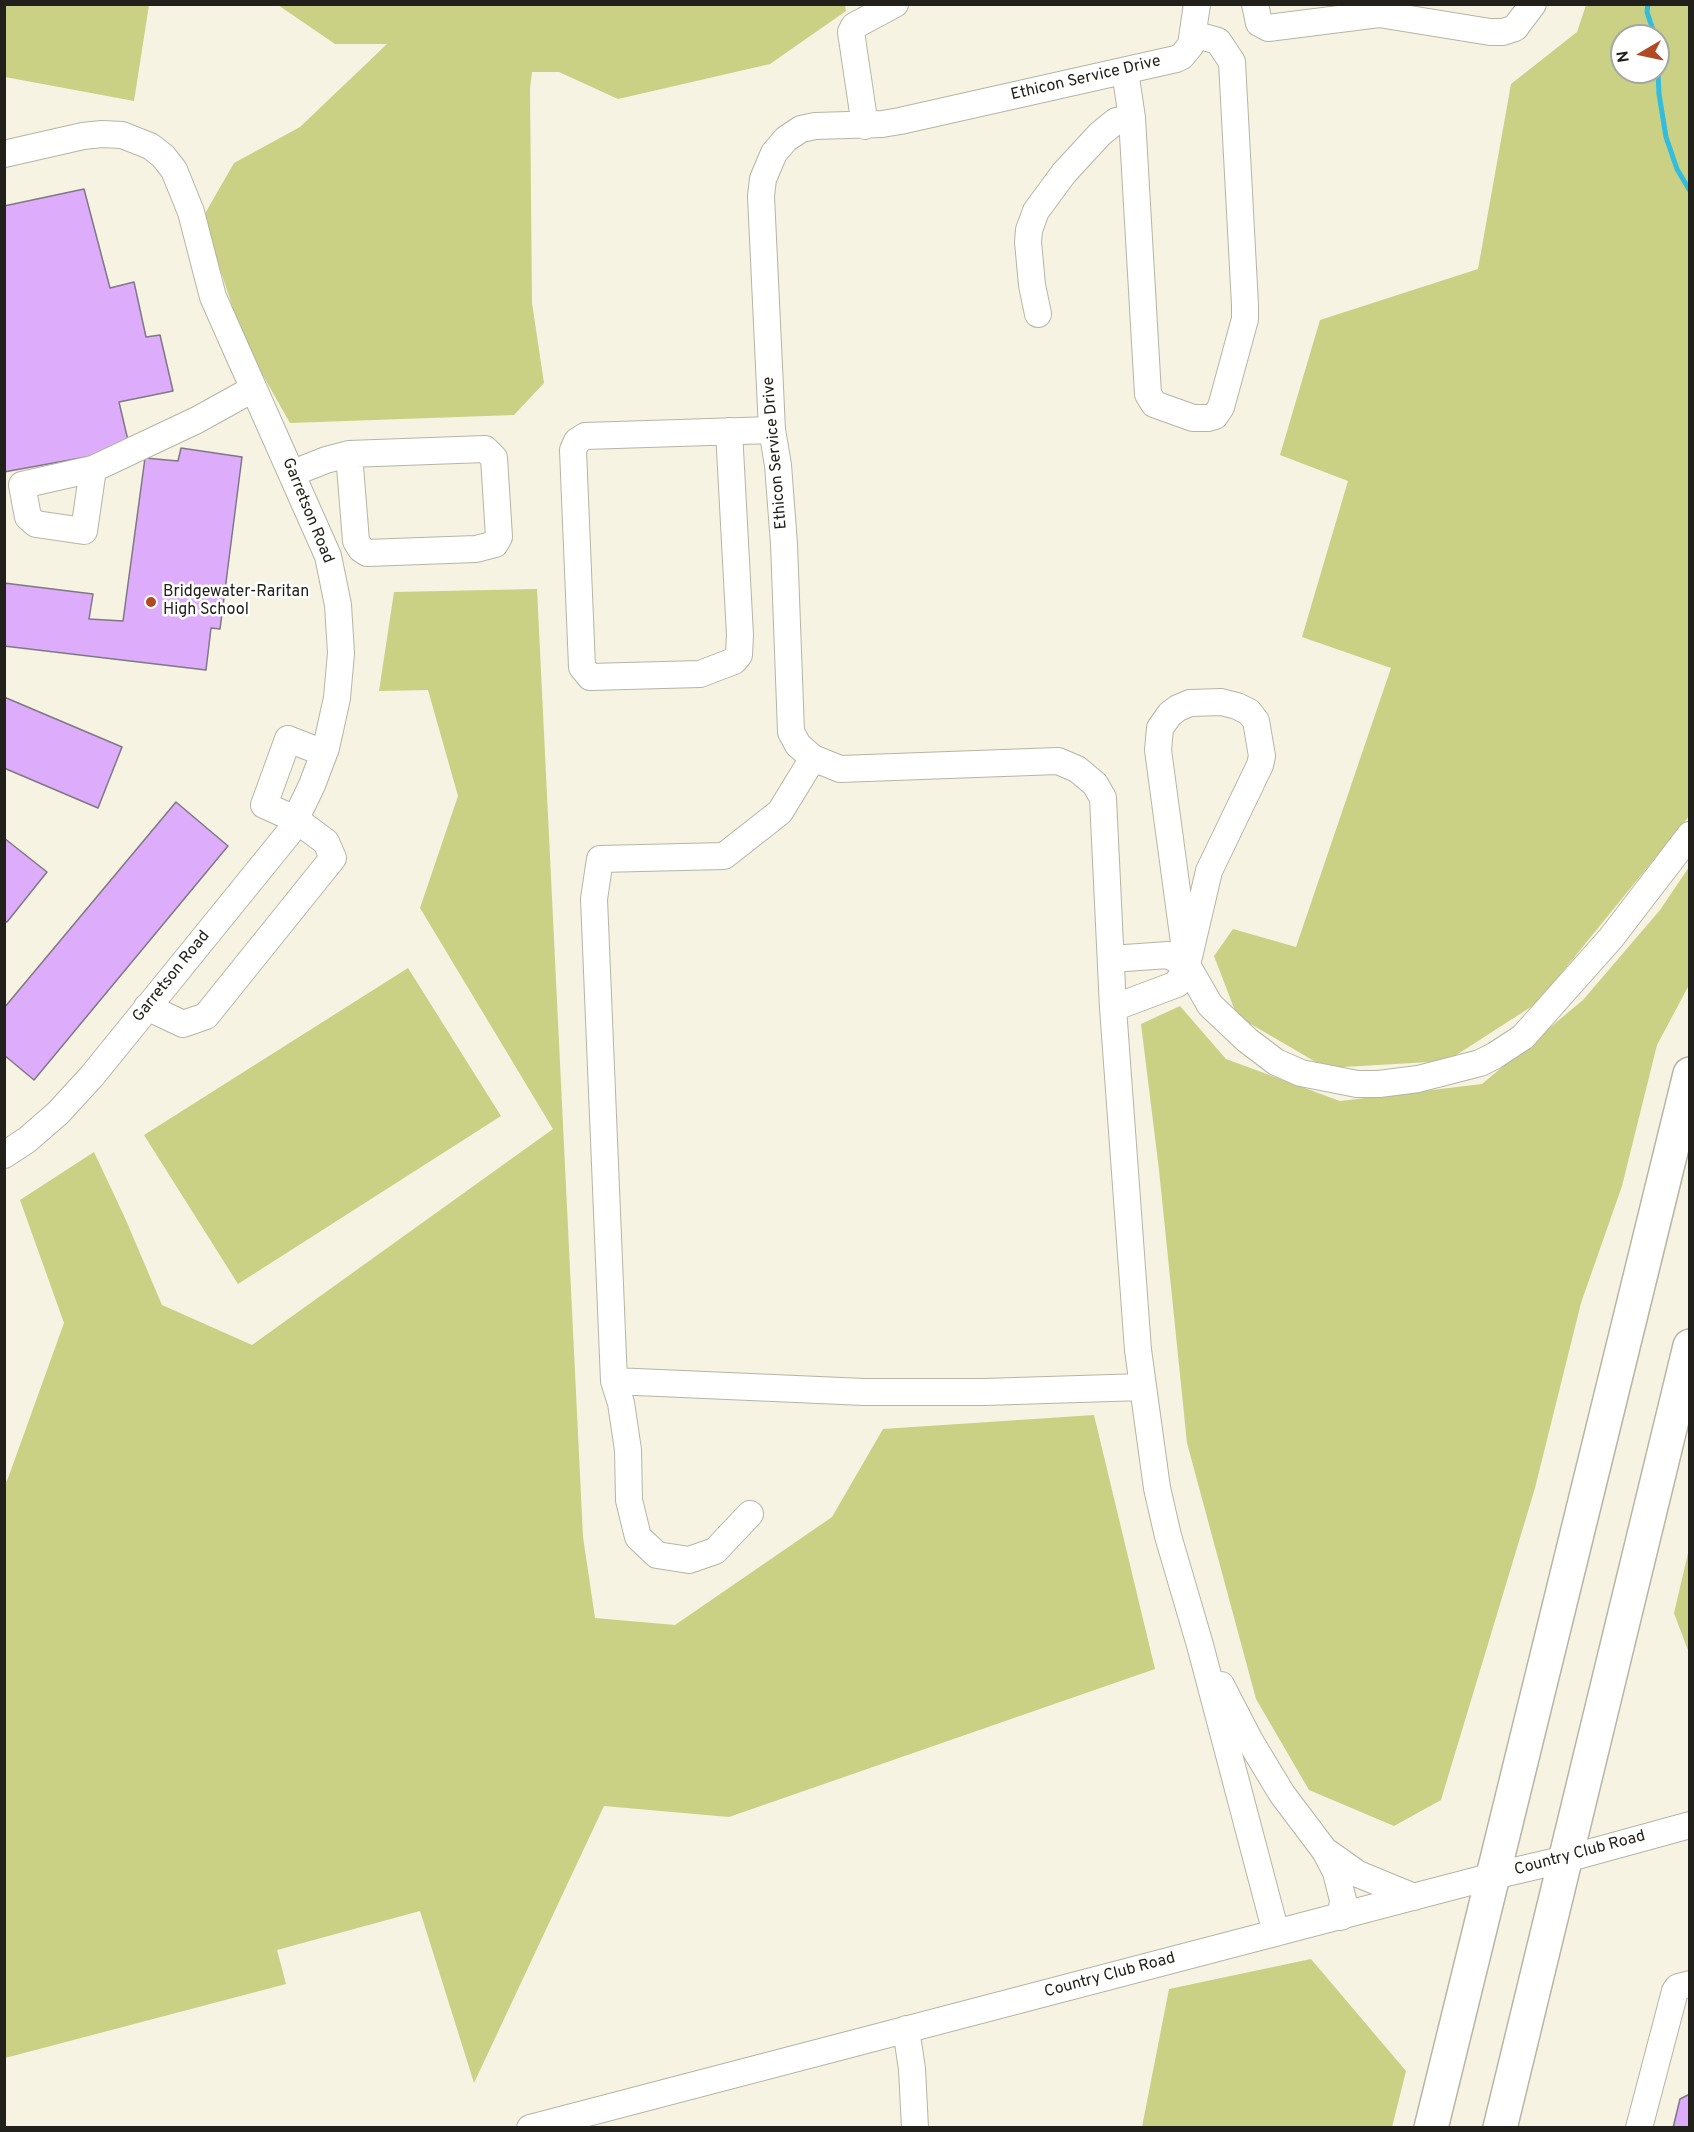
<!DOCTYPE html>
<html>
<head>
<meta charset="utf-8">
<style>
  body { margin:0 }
  #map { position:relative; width:1694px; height:2132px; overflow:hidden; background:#f6f3e3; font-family:Overpass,sans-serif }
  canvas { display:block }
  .frame { position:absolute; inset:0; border:6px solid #21201a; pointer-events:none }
  .north { position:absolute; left:1610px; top:24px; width:60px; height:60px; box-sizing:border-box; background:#fff; border:2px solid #a6a6a3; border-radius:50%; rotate:261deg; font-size:16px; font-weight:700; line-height:24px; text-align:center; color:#21201a }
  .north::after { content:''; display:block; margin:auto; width:21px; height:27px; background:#b14a23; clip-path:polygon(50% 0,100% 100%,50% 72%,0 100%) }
</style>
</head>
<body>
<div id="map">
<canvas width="1694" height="2132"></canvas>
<div class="frame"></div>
<div class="north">N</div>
</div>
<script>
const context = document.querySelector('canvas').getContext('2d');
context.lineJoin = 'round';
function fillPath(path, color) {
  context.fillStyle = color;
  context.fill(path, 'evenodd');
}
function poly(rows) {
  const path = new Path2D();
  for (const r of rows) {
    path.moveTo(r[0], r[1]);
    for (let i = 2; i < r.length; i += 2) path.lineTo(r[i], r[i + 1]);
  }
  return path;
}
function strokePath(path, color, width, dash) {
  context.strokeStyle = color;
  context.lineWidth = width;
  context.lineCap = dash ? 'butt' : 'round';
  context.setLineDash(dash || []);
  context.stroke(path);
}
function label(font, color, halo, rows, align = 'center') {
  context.font = font + ' Overpass,sans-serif';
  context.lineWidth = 5;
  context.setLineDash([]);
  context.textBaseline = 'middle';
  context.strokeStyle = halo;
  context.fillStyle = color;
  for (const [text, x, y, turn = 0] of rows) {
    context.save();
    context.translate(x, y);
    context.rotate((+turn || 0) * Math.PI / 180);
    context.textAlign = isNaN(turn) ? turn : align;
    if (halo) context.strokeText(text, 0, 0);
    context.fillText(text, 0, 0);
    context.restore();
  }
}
const green = poly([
  [4,5,149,5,134,101,5,77],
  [278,5,845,5,846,11,770,64,618,99,559,72,532,72,530,88,532,303,544,383,514,415,290,423,244,342,203,217,234,163,300,127,387,44,335,44],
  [1586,5,1689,5,1690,815,1537,1003,1447,1061,1326,1068,1237,1016,1214,956,1233,929,1296,947,1391,668,1302,637,1348,481,1280,455,1320,320,1478,269,1511,84,1577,32],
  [1622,36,1658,36,1658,72,1622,72],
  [537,589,583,1537,595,1618,675,1625,832,1517,883,1429,1094,1415,1155,1669,729,1817,604,1806,474,2083,420,1911,277,1950,286,1984,5,2058,5,1482,7,1481,64,1323,20,1200,94,1152,125,1218,162,1305,252,1345,553,1129,420,908,458,796,428,690,379,691,394,592],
  [1689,867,1689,985,1657,1045,1622,1186,1581,1303,1535,1488,1441,1800,1394,1826,1309,1790,1256,1699,1187,1443,1159,1170,1141,1024,1180,1006,1226,1059,1340,1101,1482,1084,1583,1000,1660,910],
  [408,968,501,1116,238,1284,144,1135],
  [1689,1549,1689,1653,1674,1613],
  [1311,1959,1406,2071,1392,2127,1142,2127,1169,1989]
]);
const stream = poly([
  [1648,4,1647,12,1655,36],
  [1658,72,1659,94,1666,137,1677,169,1690,191]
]);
const building = poly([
  [84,189,110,288,134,282,146,337,160,335,173,391,119,402,130,449,4,472,4,206,84,189],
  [181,448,242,457,220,629,211,628,206,670,4,646,4,583,93,594,89,619,123,621,145,458,178,461,181,448],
  [4,697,122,747,98,808,4,768,4,697],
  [176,802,228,846,34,1080,4,1055,4,1008,176,802],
  [4,838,47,872,7,922,4,921,4,838],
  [1690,2094,1690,2128,1673,2128,1680,2099,1690,2094]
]);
const minor = poly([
  [1197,4,1191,45,1182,56,1176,59,900,121,882,124,815,126,801,129,786,139,774,153,763,179,761,196,772,430,778,465,784,544,791,732,798,745,813,758,840,769,1058,761,1077,769,1095,784,1103,798,1113,1008,1138,1350,1157,1488,1168,1536,1200,1645,1276,1933],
  [1255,4,1259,23,1268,28,1379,14,1490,32,1503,32,1515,28,1533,4],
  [1125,71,1132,118,1148,394,1154,404,1193,418,1208,418,1215,416,1221,407,1245,319,1245,305,1232,62,1218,41,1193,34],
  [865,126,851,32,854,26,895,4],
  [4,154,83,136,102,134,122,135,150,146,163,156,174,170,191,212,213,297,328,556,338,605,341,653,337,698,326,748,312,785,289,833,92,1076,58,1113,27,1140,4,1155],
  [1038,314,1032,285,1028,242,1029,230,1036,211,1064,173,1100,134,1116,121,1132,118],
  [729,431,740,635,739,655,734,661,700,674,590,677,582,667,573,450,577,441,585,436,772,430],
  [93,469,84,531,36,524,28,517,22,485,93,469,197,420,253,389],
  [293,473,326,460,349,454,485,449,494,458,499,537,495,544,476,549,367,553,361,549,356,541,349,454],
  [1221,702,1237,706,1249,712,1256,721,1262,756,1260,765,1209,871,1187,965,1158,750,1160,728,1170,714,1178,708,1190,703,1221,702],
  [1111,959,1168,955,1187,965,1210,1005,1247,1040,1276,1062,1301,1073,1357,1084,1379,1084,1418,1079,1480,1063,1494,1056,1523,1037,1611,938,1690,835],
  [147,1007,183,1024,206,1016,333,858,326,842,295,819,264,805,288,739,324,753],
  [1113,1008,1177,984,1187,965],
  [614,1381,864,1392,984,1392,1143,1387],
  [750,1514,715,1551,689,1560,657,1555,638,1537,629,1500,628,1450,621,1403,614,1381,594,899,600,859,724,856,780,812,813,758],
  [1221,1685,1250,1741,1282,1794,1325,1851,1336,1872,1343,1900,1341,1917],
  [1327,1852,1358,1874,1414,1897],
  [906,2029,912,2069,915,2128],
  [530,2128,1493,1876,1566,1859,1690,1825],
  [1639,2128,1675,1991,1678,1987,1690,1984]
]);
const highway = poly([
  [1431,2128,1690,1074],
  [1500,2128,1690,1346]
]);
const markers = [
  [151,602,6,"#b14a23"]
];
const streetNames = [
  ["Ethicon Service Drive",1086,79,-13],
  ["Ethicon Service Drive",776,453,-95],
  ["Garretson Road",307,511,68],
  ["Garretson Road",172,977,-51],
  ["Country Club Road",1580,1854,-15],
  ["Country Club Road",1110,1976,-15]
];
const poiNames = [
  ["Bridgewater-Raritan",163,593],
  ["High School",163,611]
];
fillPath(green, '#cad084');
strokePath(stream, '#34bcdc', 5);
fillPath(building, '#ddadfc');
strokePath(building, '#7f7884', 1.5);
strokePath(minor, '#b7b4a5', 28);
strokePath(highway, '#b7b4a5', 36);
strokePath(minor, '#fff', 26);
strokePath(highway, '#fff', 33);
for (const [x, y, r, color] of markers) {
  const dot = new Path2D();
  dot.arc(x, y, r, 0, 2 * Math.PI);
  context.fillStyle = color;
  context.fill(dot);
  strokePath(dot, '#fff', 2);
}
label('16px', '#21201a', '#fff', streetNames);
label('16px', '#21201a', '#fff', poiNames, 'left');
</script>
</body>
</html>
